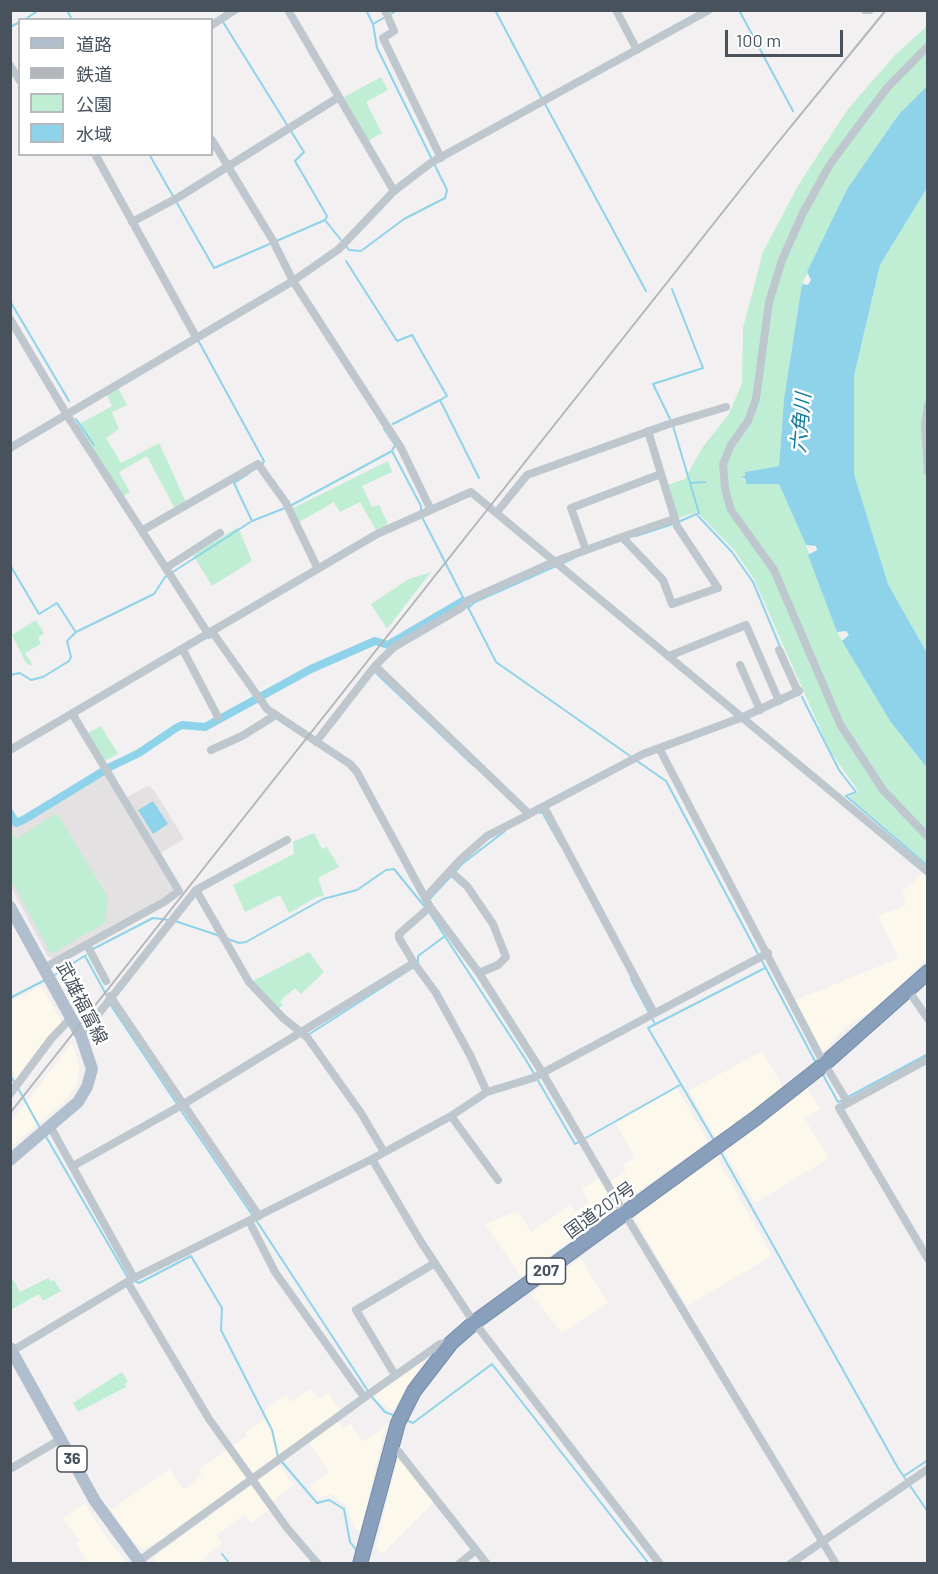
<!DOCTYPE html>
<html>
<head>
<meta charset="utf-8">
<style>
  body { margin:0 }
  #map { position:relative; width:938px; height:1574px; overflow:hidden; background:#f2f0f0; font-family:Barlow,"Noto Sans JP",sans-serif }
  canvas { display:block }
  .frame { position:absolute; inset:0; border:12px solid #48525d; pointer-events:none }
  .legend { position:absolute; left:18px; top:18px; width:195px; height:138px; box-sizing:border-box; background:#fff; border:2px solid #b6babe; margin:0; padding:8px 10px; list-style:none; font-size:18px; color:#48525d }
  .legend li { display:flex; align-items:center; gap:12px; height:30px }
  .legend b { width:30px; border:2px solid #b6babe }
  .scale { position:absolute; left:725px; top:30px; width:118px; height:27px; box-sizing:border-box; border:3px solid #48525d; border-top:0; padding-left:8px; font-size:18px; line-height:21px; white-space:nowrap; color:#48525d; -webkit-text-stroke:4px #fff; paint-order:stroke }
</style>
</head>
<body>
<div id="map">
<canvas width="938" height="1574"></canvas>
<div class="frame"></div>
<ul class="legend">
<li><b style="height:8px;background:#b0bece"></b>道路</li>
<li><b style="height:8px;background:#b2b5ba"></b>鉄道</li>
<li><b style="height:16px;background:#c0eed4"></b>公園</li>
<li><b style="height:16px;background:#8ed3ea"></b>水域</li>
</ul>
<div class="scale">100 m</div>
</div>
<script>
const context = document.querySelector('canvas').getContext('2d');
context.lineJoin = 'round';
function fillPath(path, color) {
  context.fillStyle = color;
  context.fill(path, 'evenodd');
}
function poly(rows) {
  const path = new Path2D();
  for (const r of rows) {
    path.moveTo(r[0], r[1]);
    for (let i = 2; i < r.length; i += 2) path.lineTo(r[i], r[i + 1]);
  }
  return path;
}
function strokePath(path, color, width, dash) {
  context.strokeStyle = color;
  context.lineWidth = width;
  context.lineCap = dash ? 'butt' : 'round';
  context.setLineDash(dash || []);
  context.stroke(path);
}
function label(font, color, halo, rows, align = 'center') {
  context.font = font + ' Barlow,"Noto Sans JP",sans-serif';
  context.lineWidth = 5;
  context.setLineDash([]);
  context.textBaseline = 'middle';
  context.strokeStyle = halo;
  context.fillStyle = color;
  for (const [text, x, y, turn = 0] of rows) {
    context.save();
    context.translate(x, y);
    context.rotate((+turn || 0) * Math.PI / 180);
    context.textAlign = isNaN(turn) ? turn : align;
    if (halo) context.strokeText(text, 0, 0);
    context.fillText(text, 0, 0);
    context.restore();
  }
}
const commercial = poly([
  [923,873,927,876,927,959,874,1009,846,1027,817,1058,789,1003,899,958,878,916,906,905,902,892],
  [41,986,63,1024,17,1079,11,1068,10,1002],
  [72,1043,79,1066,77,1084,68,1098,11,1147,11,1122],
  [762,1051,790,1099,806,1086,820,1109,805,1119,829,1158,755,1203,689,1091],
  [677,1088,708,1142,627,1199,621,1201,609,1182,626,1172,623,1165,635,1158,616,1123],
  [716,1156,772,1256,687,1306,635,1220,637,1214],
  [599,1179,615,1207,521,1277,485,1224,518,1211,531,1232,571,1205,575,1212,589,1203,582,1189],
  [581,1258,608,1303,562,1333,531,1294],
  [425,1359,393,1410,375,1399,374,1395],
  [310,1389,319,1398,328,1393,341,1411,166,1537,142,1550,134,1542,111,1510,169,1469,184,1490,202,1475,198,1470,247,1436,245,1432,267,1418,265,1410,286,1395,292,1402],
  [338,1421,343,1429,350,1424,364,1442,386,1425,360,1532,354,1528,347,1507,331,1494,320,1498,309,1487,329,1472,309,1443],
  [398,1456,434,1502,383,1554,376,1548],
  [279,1465,294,1485,271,1502,274,1507,251,1523,244,1515,217,1535,221,1543,198,1563,154,1563,155,1556],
  [85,1504,105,1535,127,1563,78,1563,86,1558,76,1544,80,1541,62,1518]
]);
const education = poly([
  [106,771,123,799,148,786,154,790,184,839,156,856,175,889,163,899,54,959,48,957,11,887,10,816,16,825,25,821]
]);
const green = poly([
  [927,26,927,86,899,114,847,189,802,284,784,399,779,466,745,472,745,476,742,476,746,484,779,484,806,545,837,632,890,721,927,768,927,864,849,797,859,792,830,751,754,579,735,551,697,512,678,518,667,485,685,479,702,448,729,414,742,383,743,328,763,252,799,184,848,109,896,54],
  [381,77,388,90,366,102,382,133,368,141,344,97],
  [927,188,927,653,888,584,854,474,854,376,880,265],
  [118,388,127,405,112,412,119,429,106,438,121,463,159,443,186,502,175,509,147,456,119,472,130,492,119,499,72,428,112,406,107,395],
  [388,461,392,472,362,486,372,507,379,505,388,524,376,530,360,502,340,512,334,502,299,522,293,508],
  [238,527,252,561,212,586,193,555],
  [431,572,387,629,371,604,409,579],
  [36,620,44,633,38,638,41,644,25,653,33,666,26,663,12,635],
  [101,726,118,754,104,761,88,733],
  [57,813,108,897,105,923,51,954,11,879,10,830,16,839],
  [314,833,322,849,327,847,339,867,318,878,324,896,317,897,289,913,280,895,245,912,233,885,294,854,293,842],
  [309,952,324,972,301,994,295,988,280,1001,283,1005,278,1009,253,981],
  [48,1278,51,1281,54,1280,61,1291,43,1301,39,1294,11,1310,11,1282,14,1280,20,1292],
  [122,1372,128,1382,125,1384,126,1387,78,1412,73,1403]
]);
const water = poly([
  [927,86,927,188,880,265,854,376,854,474,888,584,927,653,927,768,890,721,842,641,849,635,846,631,837,632,808,555,817,550,816,546,806,545,779,484,746,484,745,479,741,476,745,476,745,472,779,466,784,399,802,284,808,285,811,280,807,272,847,189,899,114],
  [153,801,168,824,153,834,138,810]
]);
const stream = poly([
  [67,10,72,20],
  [495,10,542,99],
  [739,10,793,111],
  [24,20,39,10],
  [223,22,304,152,295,161,327,216,325,220],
  [373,24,398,10],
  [10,27,20,22],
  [545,104,646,291],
  [149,154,214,268,325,220,349,250,361,251,404,219,445,198,447,190,377,48,373,24,366,10],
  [346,261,397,341,412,335,447,396,440,400,479,478],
  [10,301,69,401],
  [198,340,264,461,262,465],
  [76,419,94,445],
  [671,421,653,384,703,368,672,289],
  [393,424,440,400],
  [673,426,699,513,678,522],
  [384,429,395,445,392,451],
  [248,474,234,483,252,521],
  [690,483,705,482],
  [290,506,392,451,421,506,421,511],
  [698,516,732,552,753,582,781,649],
  [422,517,496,662,633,758],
  [636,536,673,524],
  [10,565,39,614,57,603,75,631],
  [468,608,475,602,574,558],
  [376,673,474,766],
  [10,675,20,673,31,680,43,677,69,661,71,657,67,641,76,632,154,594,165,577,252,521,285,508],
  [802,697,839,770,856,792,846,796,928,866],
  [637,761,666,781,758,954],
  [540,813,542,812,560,844],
  [428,901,462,864,505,831],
  [429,912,526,1060,575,1144,680,1085],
  [175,921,220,936],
  [228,939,239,943,246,942,323,899,357,890,386,870,394,869,425,907],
  [93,949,153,918,169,920],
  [85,956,107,996],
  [761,959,816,1063],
  [418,963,418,956,445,936],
  [53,976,86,955],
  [631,979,655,1024],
  [10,998,45,980],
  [110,1004,177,1104],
  [308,1035,414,967],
  [822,1073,838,1102,843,1100],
  [10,1076,15,1083],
  [18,1088,40,1128],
  [848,1097,928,1054],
  [180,1109,253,1216],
  [45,1135,128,1278],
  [715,1142,648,1028,765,968],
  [719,1149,898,1468,928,1512],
  [256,1220,368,1391],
  [133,1280,139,1283,191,1256,222,1308,221,1330,272,1430,278,1457],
  [371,1396,385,1412,396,1416],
  [404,1419,413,1423,492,1364,649,1564],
  [282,1462,317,1503,329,1500,344,1509,350,1542,357,1551],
  [904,1476,928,1460],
  [222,1554,230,1564]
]);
const canal = poly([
  [10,813,16,823,25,819,110,767,139,753,176,728,182,725,205,727,311,669,375,641,388,645,463,601]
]);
const street = poly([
  [288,10,394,191],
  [385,10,394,31,383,38,441,158],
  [616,10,637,50],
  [865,10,870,10],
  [212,25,235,10],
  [928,46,887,88,856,129,829,166,803,213,782,260,769,302,756,399,748,421,731,445,723,464,725,489,731,510,774,570,840,724,883,790,928,837],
  [10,65,20,81],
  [212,140,272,239,293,281,401,448,430,508],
  [95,154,196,337],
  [132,222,179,197,339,97],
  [10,319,67,415,209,635],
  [928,405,925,425,928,472],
  [10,448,293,281,339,249,394,191,432,162,709,10],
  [497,512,527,475,669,424,726,407],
  [143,530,258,464,286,503,318,569],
  [622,537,674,519],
  [586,550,571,508,661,474],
  [166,568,220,533],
  [213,633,267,709,350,764,357,772,430,907,479,973,542,1072,620,1206,836,1564],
  [183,650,218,717],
  [779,650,798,692],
  [669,656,746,625,779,701],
  [740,665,760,710],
  [375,666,529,814,643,754,743,717,799,691],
  [316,742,375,666,394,647,461,608,469,600,556,561,622,537,663,580,672,604,718,588,677,526,648,431],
  [659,748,821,1058,848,1103],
  [10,750,377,534,471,492,928,872],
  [211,750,242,736,274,716],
  [544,807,654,1013],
  [450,871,467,886,493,924,506,957,498,965,479,973],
  [196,890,249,982,283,1018,307,1037,361,1113,384,1152],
  [426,897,460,860,487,836,528,815],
  [87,945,106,981],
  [414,963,399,938,399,934,430,907],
  [44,968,164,902,179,891,73,715],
  [908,990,928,1019],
  [110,996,259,1216],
  [81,1036,196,890,287,840],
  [928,1059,839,1108,928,1259],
  [10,1094,51,1039,71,1018],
  [451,1116,498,1180],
  [50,1126,134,1278],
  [372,1159,421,1242,471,1318,660,1564],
  [73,1166,182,1105,414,963,436,993,470,1055,487,1092],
  [249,1221,275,1272,364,1397],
  [128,1283,209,1419,287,1528,318,1564],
  [12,1351,134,1278,372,1159,451,1116,487,1092,533,1078,768,953],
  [395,1375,356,1310,435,1263],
  [390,1447,398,1451,487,1564],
  [10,1469,61,1439],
  [139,1561,372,1392,440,1344,451,1343],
  [459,1564,476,1550],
  [790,1564,928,1469]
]);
const primary = poly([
  [10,907,81,1036,92,1069,87,1087,78,1102,10,1160],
  [10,1348,95,1501,141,1564]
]);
const highway = poly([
  [360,1564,398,1423,414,1391,451,1343,475,1322,756,1118,822,1066,928,972]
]);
const rail = poly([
  [10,1113,775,146,886,10]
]);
const shields = [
  [546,1271,39],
  [72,1459,30]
];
const shieldNames = [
  ["207",546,1271],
  ["36",72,1459]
];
const streetNames = [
  ["武雄福富線",82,1003,63],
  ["国道207号",600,1210,-36]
];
const waterNames = [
  ["六角川",801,423,-85]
];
fillPath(commercial, '#fcf8eb');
fillPath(education, '#e3e1e2');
fillPath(green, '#c0eed4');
fillPath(water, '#8ed3ea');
strokePath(stream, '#8ed3ea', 2);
strokePath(canal, '#8ed3ea', 8);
strokePath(highway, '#748ba9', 16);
strokePath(street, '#bec7ce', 8);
strokePath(primary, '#b0bece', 12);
strokePath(highway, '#89a0bd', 14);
strokePath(rail, '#b2b5ba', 2);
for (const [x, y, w] of shields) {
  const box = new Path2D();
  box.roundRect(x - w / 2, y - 13, w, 26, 4.5);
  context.fillStyle = '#fff';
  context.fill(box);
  strokePath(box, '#48525d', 1.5);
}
label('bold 16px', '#48525d', null, shieldNames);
label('18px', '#48525d', '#fff', streetNames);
label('italic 20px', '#107ca1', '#fff', waterNames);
</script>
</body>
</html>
